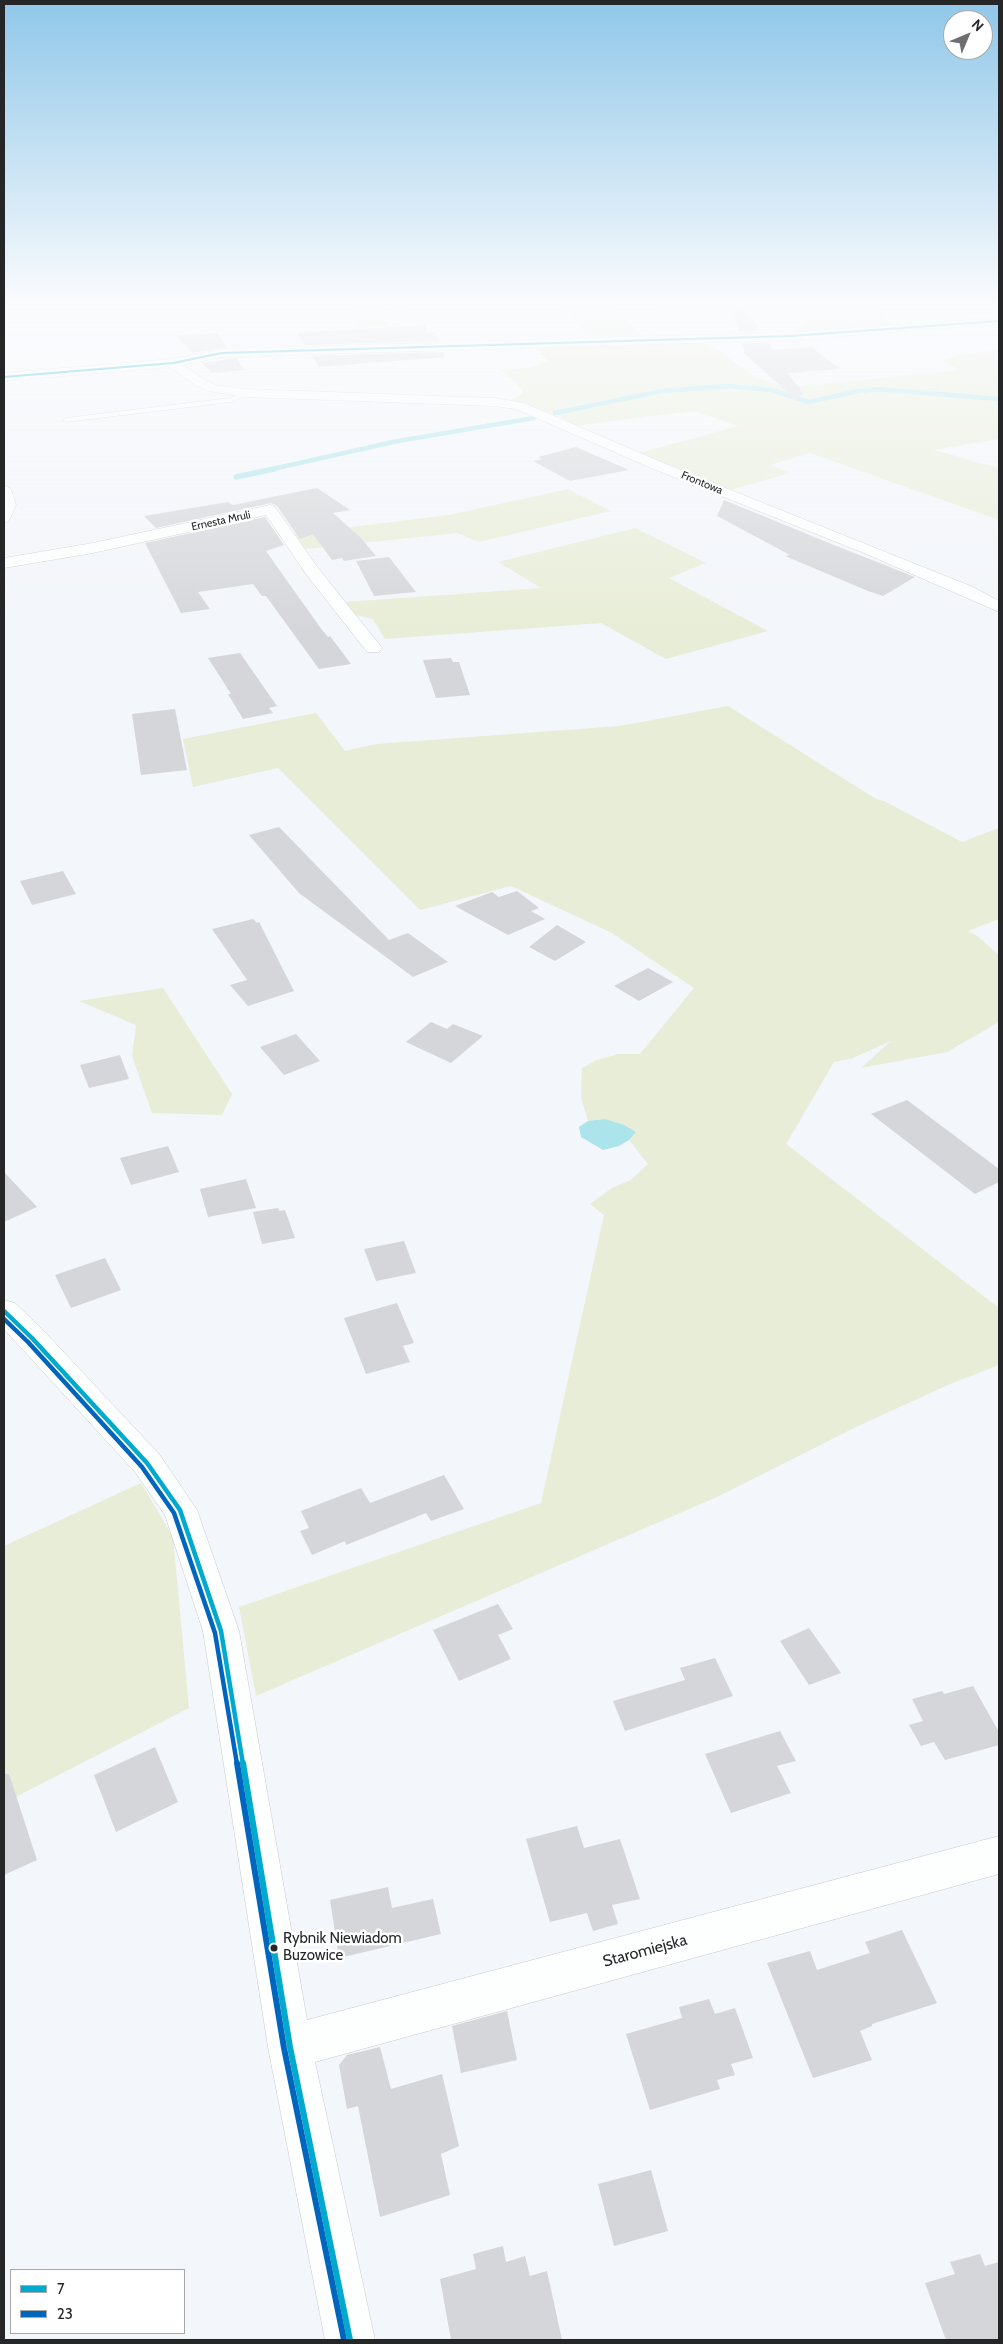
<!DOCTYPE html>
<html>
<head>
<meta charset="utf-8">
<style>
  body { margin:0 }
  #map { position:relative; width:1003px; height:2344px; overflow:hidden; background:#f3f6fa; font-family:Cabin,sans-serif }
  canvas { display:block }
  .frame { position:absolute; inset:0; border:5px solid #242628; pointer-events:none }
  .legend { position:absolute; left:10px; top:2269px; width:175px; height:65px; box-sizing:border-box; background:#fff; border:1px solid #a7a8a9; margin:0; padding:6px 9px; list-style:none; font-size:15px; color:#242628 }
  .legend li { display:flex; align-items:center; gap:10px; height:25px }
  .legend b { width:25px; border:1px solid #a7a8a9 }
  .north { position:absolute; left:943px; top:10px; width:50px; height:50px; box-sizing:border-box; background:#fff; border:1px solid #a7a8a9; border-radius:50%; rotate:45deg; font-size:14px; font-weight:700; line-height:20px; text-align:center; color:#242628 }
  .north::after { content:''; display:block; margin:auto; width:18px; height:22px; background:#6c6f72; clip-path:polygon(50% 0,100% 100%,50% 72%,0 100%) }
</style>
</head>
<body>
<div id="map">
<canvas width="1003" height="2344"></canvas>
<div class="frame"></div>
<ul class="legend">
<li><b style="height:6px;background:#00a9ce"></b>7</li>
<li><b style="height:6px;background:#0065bd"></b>23</li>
</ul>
<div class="north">N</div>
</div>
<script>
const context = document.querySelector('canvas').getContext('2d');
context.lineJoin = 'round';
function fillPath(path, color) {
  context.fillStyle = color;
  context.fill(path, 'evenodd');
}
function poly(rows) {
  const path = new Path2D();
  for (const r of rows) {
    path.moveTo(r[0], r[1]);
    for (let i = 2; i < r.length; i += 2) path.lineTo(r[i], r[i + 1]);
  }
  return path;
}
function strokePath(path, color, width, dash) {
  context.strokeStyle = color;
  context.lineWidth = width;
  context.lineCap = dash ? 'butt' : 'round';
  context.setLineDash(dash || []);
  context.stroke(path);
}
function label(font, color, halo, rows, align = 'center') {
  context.font = font + ' Cabin,sans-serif';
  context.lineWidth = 5;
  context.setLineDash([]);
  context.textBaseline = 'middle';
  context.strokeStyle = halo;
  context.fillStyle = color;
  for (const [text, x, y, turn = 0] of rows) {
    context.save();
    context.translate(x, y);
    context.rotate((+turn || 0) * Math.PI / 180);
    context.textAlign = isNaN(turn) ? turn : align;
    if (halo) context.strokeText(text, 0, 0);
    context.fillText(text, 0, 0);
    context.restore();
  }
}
const green = poly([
  [351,302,403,302,404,304,383,306,381,311,382,318,390,326,356,327],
  [563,302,610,302,642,336,588,337],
  [653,302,873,302,895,329,793,334,807,319,666,319],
  [705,341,754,376,785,388,959,370,941,360,960,355,999,350,999,439,934,450,999,468,999,520,810,453,770,465,790,473,730,490,639,453,738,426,693,411,575,426,559,416,529,405,508,401,523,393,517,383,500,370,527,368,548,361,534,346],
  [568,489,611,511,479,542,457,533,306,549,294,534,449,515],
  [635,528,706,563,669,578,768,631,666,659,601,623,385,639,373,619,356,615,345,602,541,588,498,562],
  [728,706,876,799,884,801,962,842,999,828,999,919,968,931,977,936,999,955,999,1022,947,1052,861,1068,891,1041,853,1058,834,1062,786,1144,999,1308,999,1365,950,1384,856,1427,717,1497,256,1696,239,1607,541,1503,604,1215,590,1204,612,1188,631,1180,648,1164,629,1140,635,1132,605,1119,588,1121,581,1097,582,1068,597,1060,618,1054,640,1054,694,988,612,933,511,886,420,910,278,768,193,787,183,739,316,713,345,751,376,744,620,726],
  [163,988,232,1094,222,1115,152,1113,132,1056,136,1025,79,1001],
  [141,1483,173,1537,189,1708,4,1803,4,1546]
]);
const water = poly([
  [605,1119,624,1125,636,1132,629,1140,619,1146,603,1150,581,1137,579,1127,588,1121]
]);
const streamFar1 = poly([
  [555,413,662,391,727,386,772,390,809,402,858,391,878,389,999,399],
  [268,470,398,441,534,418]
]);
const stream = poly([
  [236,477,274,469]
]);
const building = poly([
  [729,302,741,302,760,331,739,332],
  [425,325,427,333,435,332,438,341,305,345,297,333],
  [217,333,227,347,193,353,176,335],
  [742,343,768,343,773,350,811,347,840,369,788,373,803,394,796,400,743,352,745,352],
  [443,352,445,357,319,367,312,356],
  [236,358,245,370,212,373,202,363],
  [576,447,629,470,570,481,533,461,542,459,538,457],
  [317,488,350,510,333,513,360,537,376,556,344,561,342,558,332,560,313,534,300,539,277,506,271,503,156,528,144,516,228,502,233,505],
  [724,500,824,541,915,577,883,596,868,591,785,556,790,555,717,516],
  [265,517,284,545,266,551,322,630,328,637,330,636,351,664,319,669,266,596,262,596,253,584,198,592,210,609,181,613,145,543],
  [389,557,416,592,374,596,356,561],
  [240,653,277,706,269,708,273,713,243,719,228,694,231,694,208,658],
  [451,658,453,662,459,662,470,695,436,698,423,660],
  [175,709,187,770,141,775,132,714],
  [279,827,389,940,408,933,448,962,413,977,299,893,249,835],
  [63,871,76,894,32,905,20,881],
  [517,891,539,908,531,911,545,919,508,935,455,906,492,892,499,897],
  [253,919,257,923,259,922,294,991,248,1006,230,985,247,980,212,929],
  [557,925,586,942,555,961,529,947],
  [648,968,673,982,639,1001,614,986],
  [431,1022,447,1029,453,1024,483,1036,451,1063,406,1042],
  [296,1034,320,1061,284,1075,260,1047],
  [120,1055,129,1079,89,1088,80,1065],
  [907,1100,999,1169,999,1182,975,1194,871,1114],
  [168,1146,179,1172,131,1185,120,1158],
  [4,1172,37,1207,4,1222],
  [246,1179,256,1208,208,1217,200,1189],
  [278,1208,279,1211,285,1210,295,1238,262,1244,253,1212],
  [404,1241,416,1273,376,1281,364,1249],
  [105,1258,121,1290,71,1308,55,1275],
  [397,1303,414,1343,403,1346,410,1362,366,1374,344,1318],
  [444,1475,464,1509,431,1521,426,1513,346,1545,345,1541,312,1555,300,1531,309,1528,301,1511,361,1488,370,1503],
  [498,1604,513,1629,498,1635,511,1659,459,1681,433,1630],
  [809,1628,841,1673,809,1685,780,1641],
  [715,1658,733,1696,625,1731,613,1701,685,1680,680,1668],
  [973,1686,999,1732,999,1745,945,1760,934,1742,921,1746,909,1725,923,1721,912,1699,942,1691,944,1694],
  [780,1731,796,1761,777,1766,791,1793,731,1813,705,1754],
  [155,1747,178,1802,116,1832,94,1775],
  [4,1774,9,1774,37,1860,4,1875],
  [577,1826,584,1848,620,1839,640,1899,612,1905,618,1924,593,1931,587,1913,550,1922,526,1839],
  [388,1887,392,1908,433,1899,441,1934,339,1958,330,1900],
  [902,1930,937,2003,872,2024,872,2026,860,2031,872,2060,813,2078,767,1963,810,1951,817,1970,870,1953,865,1942],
  [709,1999,715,2014,735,2008,753,2058,731,2064,735,2075,717,2080,720,2089,650,2110,626,2034,682,2018,679,2007],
  [507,2011,517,2060,461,2073,452,2026],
  [380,2047,391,2089,442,2074,459,2146,441,2154,450,2195,380,2217,358,2106,347,2109,339,2065,347,2055],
  [651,2170,668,2231,614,2246,598,2184],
  [503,2246,506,2262,525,2256,530,2276,547,2271,562,2340,451,2340,440,2279,476,2269,473,2254],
  [980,2254,985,2266,999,2262,999,2340,946,2340,925,2283,955,2274,950,2262]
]);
const service = poly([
  [248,391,251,393,250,394,231,402,66,422,62,420,66,418,230,398,248,391]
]);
const minor = poly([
  [999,318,999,324,791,340,222,357,183,365,203,379,215,385,246,389,494,398,524,403,661,462,973,587,999,601,999,612,864,553,651,468,516,409,494,406,246,397,208,391,195,385,170,367,4,381,4,373,173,359,222,349,791,332,999,318],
  [4,485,11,489,16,505,9,521,4,523,4,485],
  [270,505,275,507,318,568,379,644,382,648,379,652,367,652,306,574,266,515,93,553,4,568,4,558,93,543,270,505],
  [4,1300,15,1303,43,1330,159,1454,197,1510,239,1631,307,2020,999,1836,999,1874,315,2062,375,2340,325,2340,268,2047,203,1631,165,1515,135,1472,4,1329,4,1300]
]);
const bus1Far2 = poly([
  [4,377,173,363,222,353,791,336,999,321]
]);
const bus1Far1 = poly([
  [4,1311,32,1338,147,1463,180,1510,221,1631,243,1764]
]);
const bus1 = poly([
  [243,1763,290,2047,350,2340]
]);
const bus2Far1 = poly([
  [4,1319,28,1342,142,1467,174,1513,215,1633,237,1764]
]);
const bus2 = poly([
  [237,1763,284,2048,344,2340]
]);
const markers = [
  [274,1948,4.5,"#242628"]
];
const farStreetnames = [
  ["Frontowa",702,483,22],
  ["Ernesta Mruli",221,521,-12]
];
const nearBusnames = [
  ["Rybnik Niewiadom",283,1939],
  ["Buzowice",283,1956]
];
const nearStreetnames = [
  ["Staromiejska",645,1951,-15]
];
fillPath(green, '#e8edd7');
fillPath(water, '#ace4eb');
strokePath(streamFar1, '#ace4eb', 4.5);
strokePath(stream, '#ace4eb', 5.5);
fillPath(building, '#d5d6d9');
strokePath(service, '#c8cbcd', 1);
strokePath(minor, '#c8cbcd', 1);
fillPath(service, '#fdfefe');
fillPath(minor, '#fdfefe');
strokePath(bus1Far2, '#00a9ce', 2);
strokePath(bus1Far1, '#00a9ce', 4.5);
strokePath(bus1, '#00a9ce', 6);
strokePath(bus2Far1, '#0065bd', 4.5);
strokePath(bus2, '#0065bd', 6);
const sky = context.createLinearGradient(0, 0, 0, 631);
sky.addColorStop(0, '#90c7e9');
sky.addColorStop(0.48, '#fafbfd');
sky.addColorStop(1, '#fafbfd00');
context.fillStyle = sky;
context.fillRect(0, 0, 1003, 631);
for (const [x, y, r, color] of markers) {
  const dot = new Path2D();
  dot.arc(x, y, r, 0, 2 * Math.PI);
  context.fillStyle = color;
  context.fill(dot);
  strokePath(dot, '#fff', 2);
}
label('11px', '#242628', '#fff', farStreetnames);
label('15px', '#242628', '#fff', nearBusnames, 'left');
label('16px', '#242628', '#fff', nearStreetnames);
</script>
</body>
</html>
